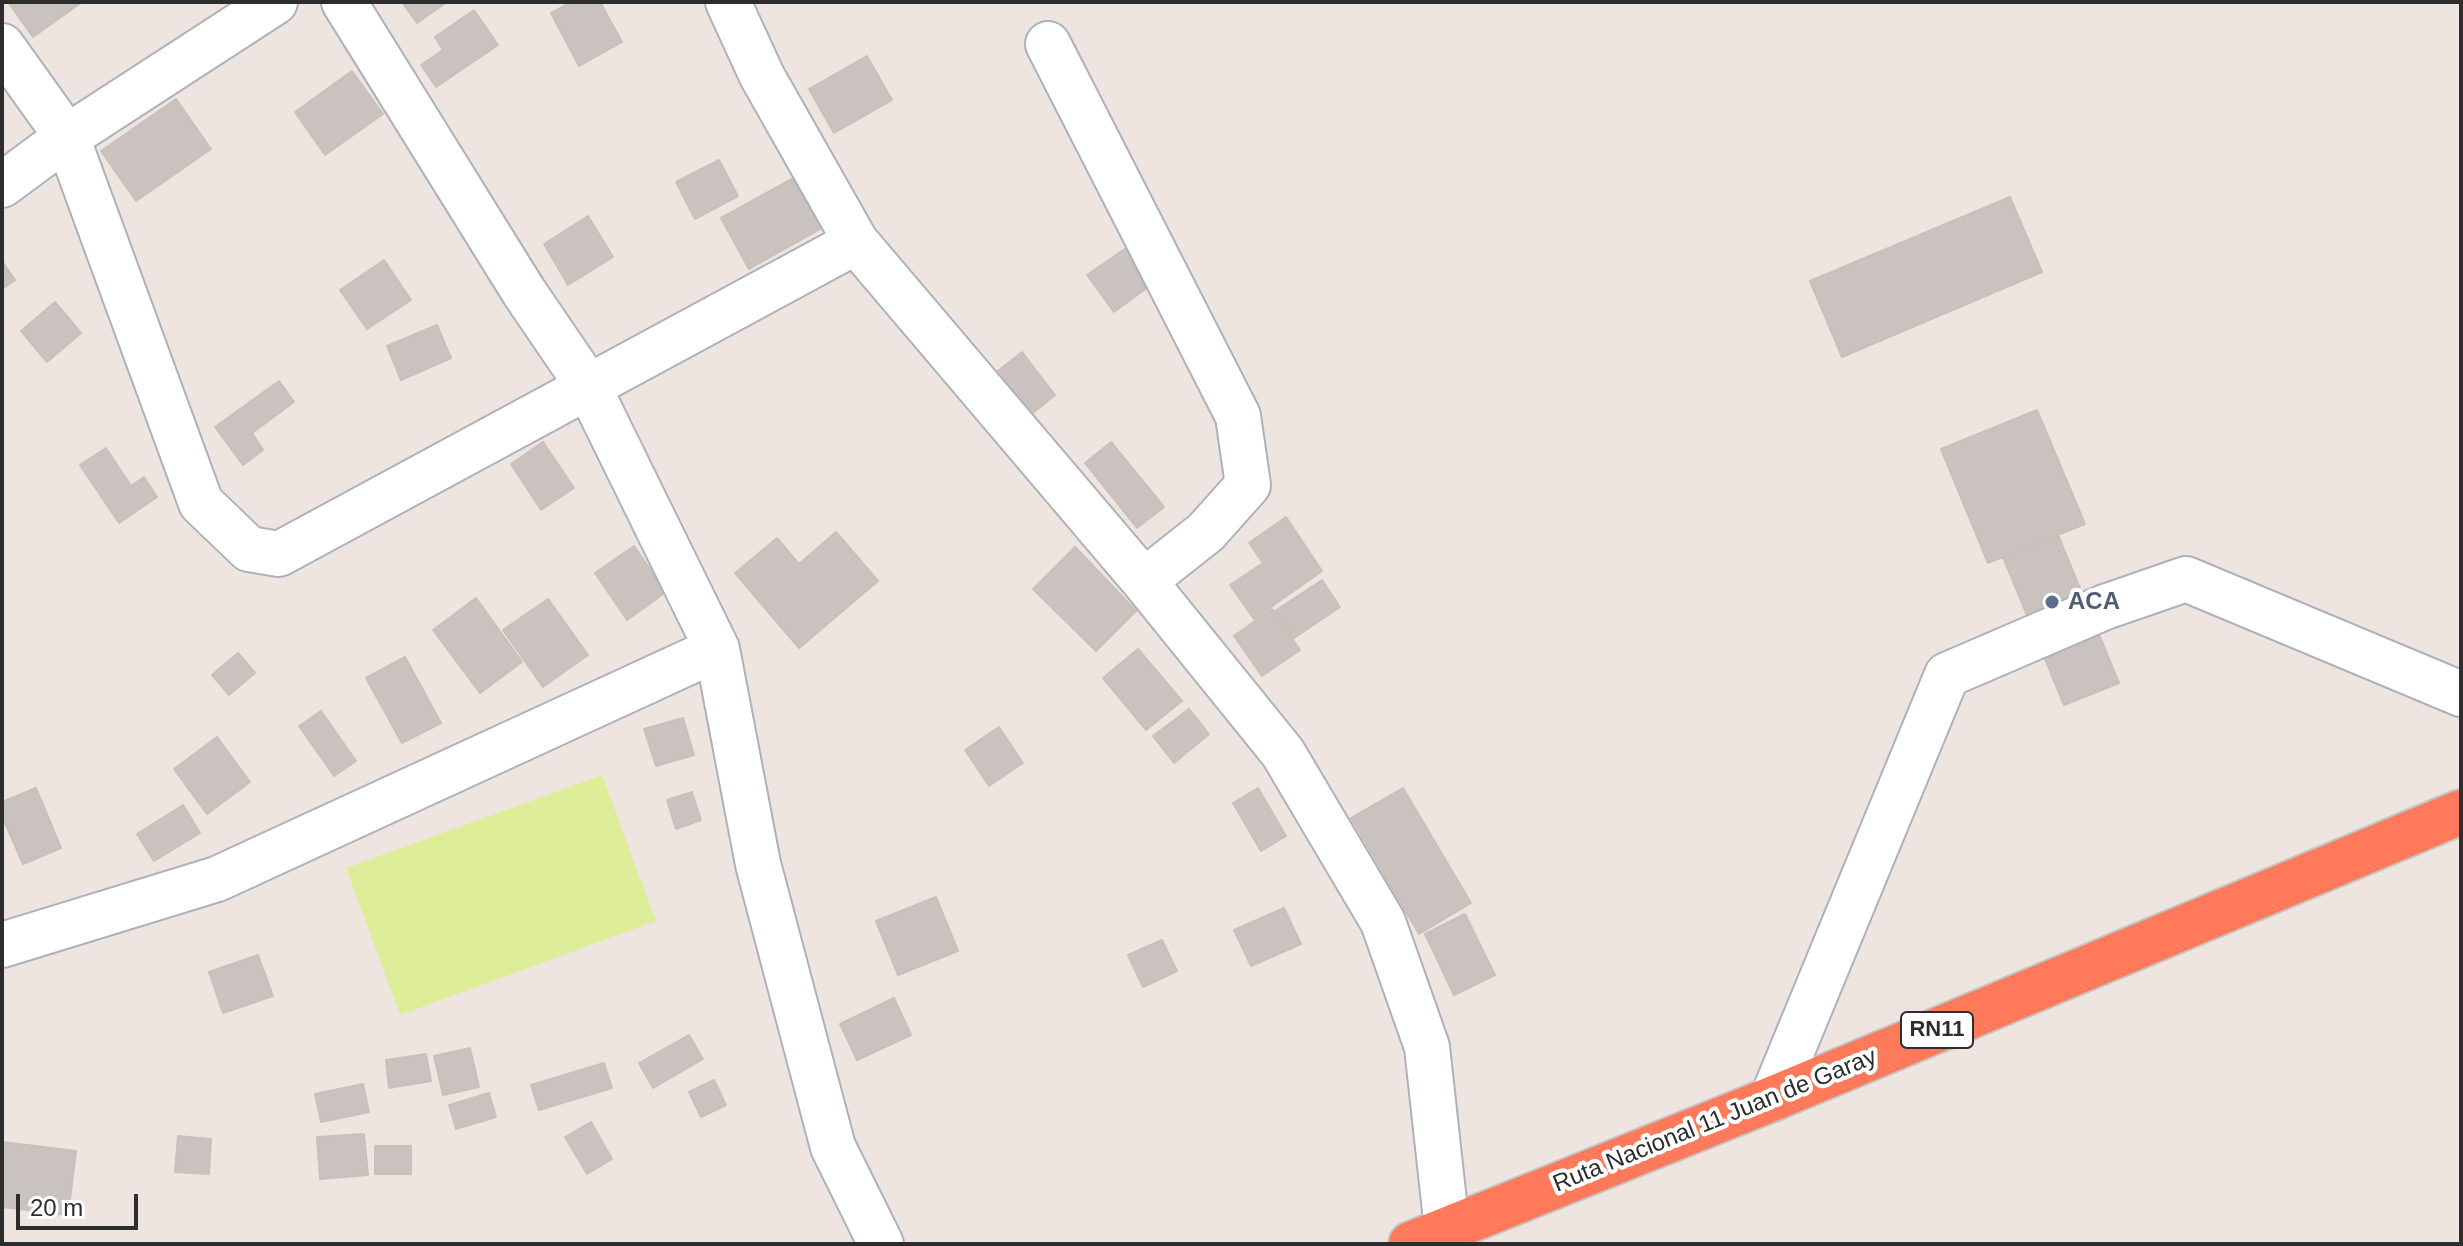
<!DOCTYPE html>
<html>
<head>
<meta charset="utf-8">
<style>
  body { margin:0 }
  #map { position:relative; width:2463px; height:1246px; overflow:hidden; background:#efe5e0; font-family:Arial,sans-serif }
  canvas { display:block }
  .frame { position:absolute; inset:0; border:4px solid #2d2d2d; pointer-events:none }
  .scale { position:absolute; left:16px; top:1194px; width:122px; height:36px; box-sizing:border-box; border:4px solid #2d2d2d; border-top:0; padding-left:10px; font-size:24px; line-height:28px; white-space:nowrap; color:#2d2d2d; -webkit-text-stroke:6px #fff; paint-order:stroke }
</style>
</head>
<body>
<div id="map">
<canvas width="2463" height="1246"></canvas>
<div class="frame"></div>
<div class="scale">20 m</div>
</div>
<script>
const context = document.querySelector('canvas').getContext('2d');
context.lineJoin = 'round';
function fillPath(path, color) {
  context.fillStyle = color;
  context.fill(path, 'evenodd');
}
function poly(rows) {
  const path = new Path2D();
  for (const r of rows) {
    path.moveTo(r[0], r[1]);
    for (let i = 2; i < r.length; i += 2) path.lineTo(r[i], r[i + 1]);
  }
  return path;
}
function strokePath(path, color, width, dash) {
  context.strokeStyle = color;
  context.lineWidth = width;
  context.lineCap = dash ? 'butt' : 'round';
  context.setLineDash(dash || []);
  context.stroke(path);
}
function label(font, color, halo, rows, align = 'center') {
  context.font = font + ' Arial,sans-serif';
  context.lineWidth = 8;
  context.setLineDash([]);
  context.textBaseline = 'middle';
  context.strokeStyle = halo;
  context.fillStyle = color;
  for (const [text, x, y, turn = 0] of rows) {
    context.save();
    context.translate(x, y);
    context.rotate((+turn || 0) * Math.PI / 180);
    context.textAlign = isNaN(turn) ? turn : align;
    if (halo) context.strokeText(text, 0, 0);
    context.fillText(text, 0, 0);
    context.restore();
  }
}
const pitch = poly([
  [602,775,656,921,400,1015,346,868]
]);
const building = poly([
  [8,2,82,2,33,37,8,2],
  [402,2,447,2,417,23,402,2],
  [572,2,600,2,622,42,579,66,551,13,572,2],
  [474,10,498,45,436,87,421,65,443,50,435,37,474,10],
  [867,56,892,100,834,133,809,89,867,56],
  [352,71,383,114,325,155,295,112,352,71],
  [176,99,211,149,136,201,101,151,176,99],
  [719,160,738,196,695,219,676,182,719,160],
  [801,174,829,224,749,269,721,218,801,174],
  [2010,197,2042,272,1842,357,1810,281,2010,197],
  [588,216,613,257,568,285,544,244,588,216],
  [1129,246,1155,282,1114,312,1087,275,1129,246],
  [384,260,411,300,367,329,340,290,384,260],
  [2,261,15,280,2,289,2,261],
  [55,302,81,333,47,362,21,331,55,302],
  [437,325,451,358,401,380,387,346,437,325],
  [1022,352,1055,395,1028,417,994,374,1022,352],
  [279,381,294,402,252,433,263,450,243,465,215,427,279,381],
  [2037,410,2085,524,1988,563,1941,449,2037,410],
  [543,442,574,488,541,510,511,464,543,442],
  [1111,442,1164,507,1137,528,1085,463,1111,442],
  [106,448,131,486,144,477,157,497,119,523,80,465,106,448],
  [1286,517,1322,571,1254,619,1230,585,1263,563,1249,543,1286,517],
  [836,532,878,581,799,648,735,573,777,538,799,564,836,532],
  [2058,535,2119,683,2064,705,2003,557,2058,535],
  [634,546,666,592,627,620,595,573,634,546],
  [1075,547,1136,611,1096,651,1033,589,1075,547],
  [1322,580,1340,607,1294,638,1275,611,1322,580],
  [476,598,522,662,480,693,433,630,476,598],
  [548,599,588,655,543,687,503,630,548,599],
  [1272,609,1300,650,1262,676,1234,636,1272,609],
  [1138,649,1182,701,1146,730,1103,678,1138,649],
  [238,653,255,673,229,695,212,675,238,653],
  [405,657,441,723,402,743,366,678,405,657],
  [1189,709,1209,734,1174,763,1153,736,1189,709],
  [321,711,356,761,334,776,299,726,321,711],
  [683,718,694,755,656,766,644,729,683,718],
  [999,727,1023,763,989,786,965,750,999,727],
  [217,737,250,782,207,814,174,769,217,737],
  [36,788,61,848,23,864,2,816,2,802,36,788],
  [1258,788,1286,836,1261,851,1233,803,1258,788],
  [1403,788,1471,903,1419,934,1351,818,1403,788],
  [692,792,701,820,676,829,667,800,692,792],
  [183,805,200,833,154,861,137,834,183,805],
  [936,897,958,951,898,975,876,921,936,897],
  [1284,908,1301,944,1251,966,1234,930,1284,908],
  [1465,914,1495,975,1454,995,1425,934,1465,914],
  [1162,940,1177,971,1143,987,1128,955,1162,940],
  [258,955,273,996,223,1013,209,972,258,955],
  [894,998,911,1035,857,1060,840,1024,894,998],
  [689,1035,703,1059,653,1088,639,1063,689,1035],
  [470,1048,479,1087,443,1095,434,1056,470,1048],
  [426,1054,431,1081,389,1088,386,1060,426,1054],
  [604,1063,612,1088,539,1110,531,1085,604,1063],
  [714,1080,726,1105,701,1117,689,1092,714,1080],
  [363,1084,369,1112,321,1122,315,1094,363,1084],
  [489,1093,496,1117,456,1129,449,1105,489,1093],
  [591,1122,612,1159,587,1174,565,1137,591,1122],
  [364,1134,368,1175,320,1179,317,1137,364,1134],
  [178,1136,211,1139,209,1174,175,1172,178,1136],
  [3,1142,76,1151,68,1215,2,1207,3,1142],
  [375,1146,411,1146,411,1174,375,1174,375,1146]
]);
const minor = poly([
  [344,2,524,292,588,386,717,649,758,864,833,1147,881,1244],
  [728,2,762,76,856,242,1144,581,1283,753,1383,922,1427,1047,1447,1229],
  [1048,44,1238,416,1248,485,1206,532,1144,581],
  [2,46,67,137,275,2],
  [2,185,67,137,201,503,249,549,279,554,856,242],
  [2,945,217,879,717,649],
  [1772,1099,1947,675,2105,607,2186,579,2461,694]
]);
const highway = poly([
  [1411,1244,1772,1099,2461,812]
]);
const markers = [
  [2052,602,8,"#5c6f8a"]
];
const shields = [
  [1937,1030,72]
];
const shieldNames = [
  ["RN11",1937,1030]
];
const serviceNames = [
  ["ACA",2068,602]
];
const streetNames = [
  ["Ruta Nacional 11 Juan de Garay",1715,1121,-22]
];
fillPath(pitch, '#dded98');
fillPath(building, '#cac2bf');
strokePath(building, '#cac0b9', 2);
strokePath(minor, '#adb2ba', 48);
strokePath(highway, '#c4c4c4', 48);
strokePath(minor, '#fff', 44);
strokePath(highway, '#ff7a5a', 44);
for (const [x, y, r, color] of markers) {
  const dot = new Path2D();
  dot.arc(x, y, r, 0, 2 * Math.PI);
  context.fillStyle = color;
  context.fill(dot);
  strokePath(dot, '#fff', 3);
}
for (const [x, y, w] of shields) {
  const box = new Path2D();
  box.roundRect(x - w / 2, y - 18, w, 36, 6);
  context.fillStyle = '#fff';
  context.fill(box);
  strokePath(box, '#2d2d2d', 2);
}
label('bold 22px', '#2d2d2d', null, shieldNames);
label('bold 24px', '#4e5e75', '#fff', serviceNames, 'left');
label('24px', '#2d2d2d', '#fff', streetNames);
</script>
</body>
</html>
